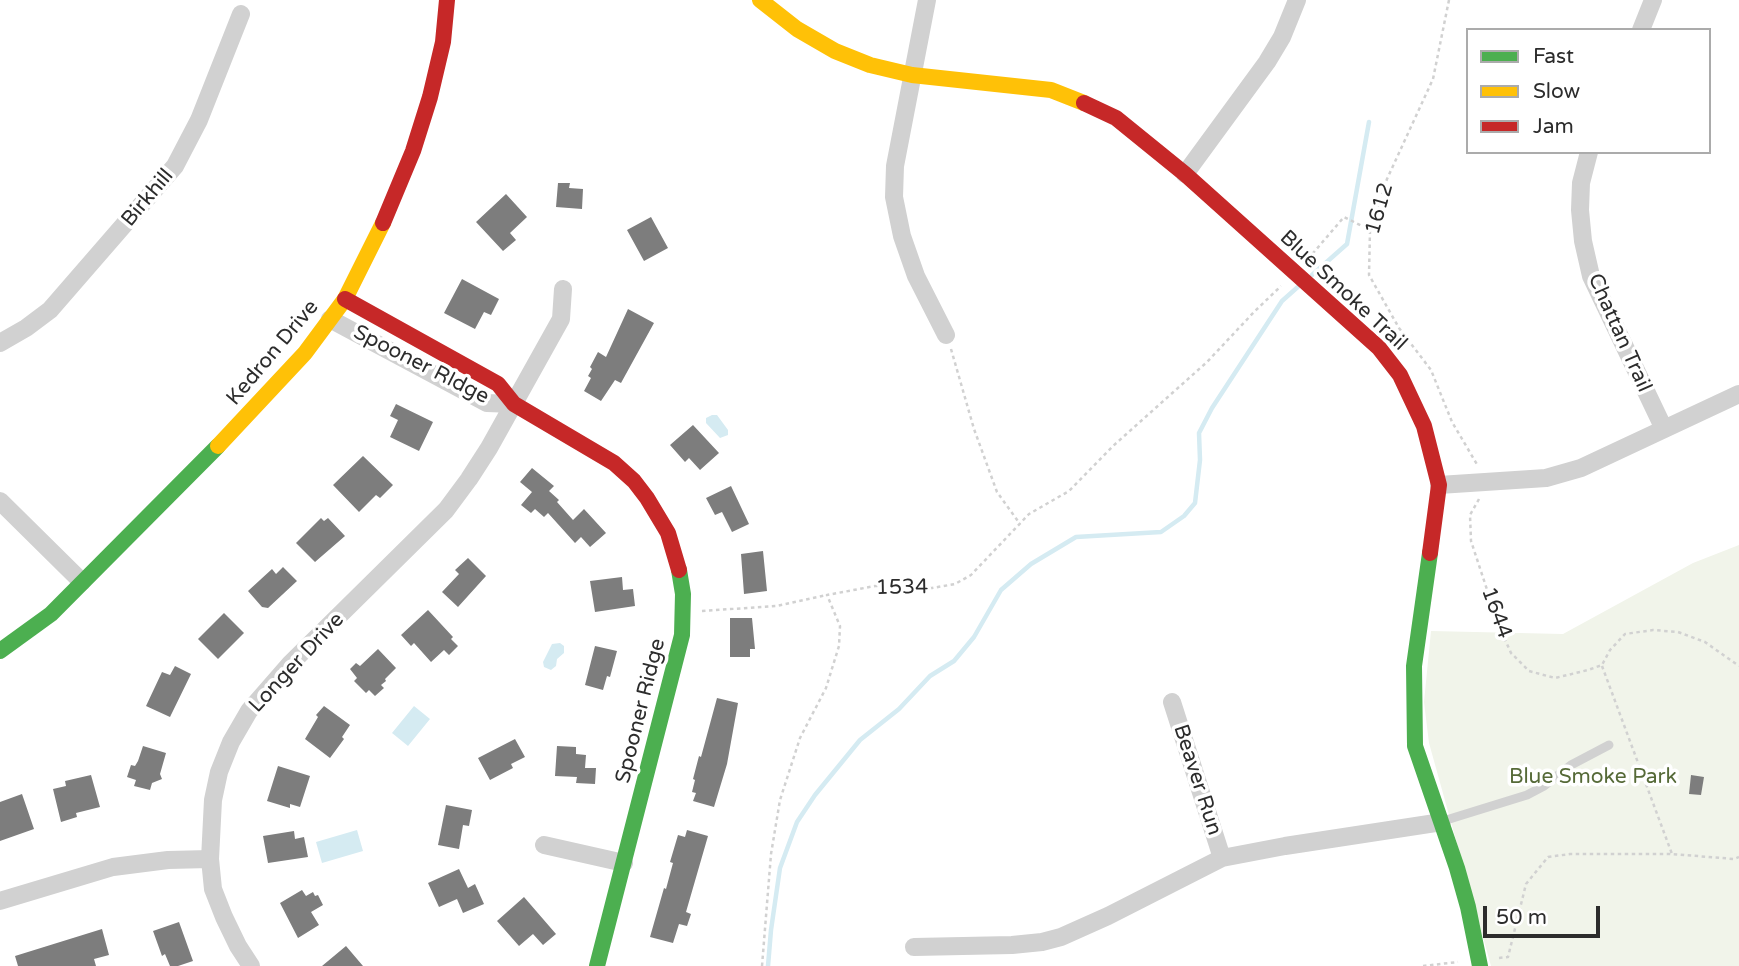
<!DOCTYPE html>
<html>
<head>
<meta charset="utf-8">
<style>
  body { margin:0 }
  #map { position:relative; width:1739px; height:966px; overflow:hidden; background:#fff; font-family:"Varela Round",sans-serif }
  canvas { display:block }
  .legend { position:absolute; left:1466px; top:28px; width:245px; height:126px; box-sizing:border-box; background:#fff; border:2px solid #ababab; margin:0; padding:9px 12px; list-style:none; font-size:21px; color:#2c2c2c }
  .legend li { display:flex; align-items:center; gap:14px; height:35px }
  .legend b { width:35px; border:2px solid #ababab }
  .scale { position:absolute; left:1483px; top:906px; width:117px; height:32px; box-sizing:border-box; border:4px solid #2c2c2c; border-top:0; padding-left:9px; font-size:21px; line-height:24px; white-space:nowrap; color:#2c2c2c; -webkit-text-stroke:5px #fff; paint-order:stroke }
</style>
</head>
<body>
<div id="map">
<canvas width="1739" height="966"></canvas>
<ul class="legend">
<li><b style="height:9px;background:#4caf50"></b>Fast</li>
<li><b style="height:9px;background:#ffc107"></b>Slow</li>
<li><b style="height:9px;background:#c62828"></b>Jam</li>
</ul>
<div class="scale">50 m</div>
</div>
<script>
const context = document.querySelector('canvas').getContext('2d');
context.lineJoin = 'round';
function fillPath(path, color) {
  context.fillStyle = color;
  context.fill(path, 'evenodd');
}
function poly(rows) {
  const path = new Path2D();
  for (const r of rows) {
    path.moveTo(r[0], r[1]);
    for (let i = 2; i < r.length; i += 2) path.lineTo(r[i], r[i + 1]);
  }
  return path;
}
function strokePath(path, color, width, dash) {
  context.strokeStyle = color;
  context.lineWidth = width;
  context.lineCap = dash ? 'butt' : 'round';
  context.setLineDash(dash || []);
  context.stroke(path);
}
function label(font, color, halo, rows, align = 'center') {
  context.font = font + ' "Varela Round",sans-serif';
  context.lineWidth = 7;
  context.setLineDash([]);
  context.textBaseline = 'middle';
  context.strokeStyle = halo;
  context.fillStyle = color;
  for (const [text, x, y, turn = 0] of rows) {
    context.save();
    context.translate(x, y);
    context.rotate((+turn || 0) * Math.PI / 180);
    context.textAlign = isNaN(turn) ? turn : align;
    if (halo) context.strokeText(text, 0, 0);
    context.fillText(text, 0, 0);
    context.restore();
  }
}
const green = poly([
  [1739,545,1739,966,1491,966,1429,743,1424,702,1431,631,1563,634,1693,563]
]);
const water = poly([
  [712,415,717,415,728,430,728,435,720,438,706,423,706,418],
  [560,643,564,646,564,653,557,659,556,666,551,670,544,667,543,662,552,644],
  [414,706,430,719,408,746,392,733],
  [357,830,363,851,322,863,316,842]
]);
const stream = poly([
  [1312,275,1347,244,1369,122],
  [768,966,771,930,780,868,797,822,815,795,860,740,899,709,930,676,954,661,974,637,1001,590,1031,564,1076,537,1161,532,1184,516,1195,503,1200,460,1199,433,1212,408,1282,301,1300,285]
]);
const building = poly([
  [558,183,570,183,569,188,583,189,582,209,556,207],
  [506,194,527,217,510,233,516,240,503,251,476,222],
  [651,217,668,248,644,261,627,230],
  [462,279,499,299,491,315,484,312,475,329,444,313],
  [628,309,654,323,621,383,615,380,601,401,584,391,591,378,588,376,592,369,590,367,598,352,606,357],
  [396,404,433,422,419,451,390,437,398,420,390,416],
  [693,425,719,453,700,470,689,458,685,462,670,445],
  [363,456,393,485,380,498,376,495,359,512,333,485],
  [532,468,554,486,549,491,559,500,557,502,573,520,584,509,606,533,590,547,581,537,575,543,548,513,544,517,535,509,531,513,521,505,532,492,520,482],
  [731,486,749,524,732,532,722,512,715,515,706,498],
  [321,518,324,521,328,518,345,536,315,562,296,543],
  [763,551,767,591,744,594,741,554],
  [468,558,486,576,458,607,442,592,459,574,455,570],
  [283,567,297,581,268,608,262,607,248,591,272,569,276,574],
  [622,577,623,590,633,589,635,606,595,612,590,581],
  [428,610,453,637,451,639,458,646,449,655,444,650,431,662,414,643,411,646,401,635],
  [224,613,244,633,218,659,198,639],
  [730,618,752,618,755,649,750,649,750,657,730,657],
  [595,646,617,651,610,677,607,676,603,690,585,685],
  [378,649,396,668,385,679,386,681,381,685,384,688,375,696,369,690,366,693,354,681,357,678,350,669,356,663,360,666],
  [175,666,191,674,170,717,146,706,162,672,170,675],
  [717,698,738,703,727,764,714,807,693,801,696,793,692,792,695,780,693,779,699,756,701,757],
  [324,706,350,725,342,737,344,739,330,758,305,739,318,717,316,715],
  [515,739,525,757,511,764,513,768,490,780,478,758],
  [143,746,166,753,160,774,162,779,152,783,150,790,134,786,136,780,127,777,131,765,135,766,138,761],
  [557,746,576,747,576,754,586,755,585,768,596,768,595,784,576,783,577,777,555,776],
  [278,766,310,776,300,807,290,804,290,808,267,801],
  [91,775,100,807,76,813,77,817,61,822,53,789,66,786,65,781],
  [1691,775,1704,777,1701,795,1689,794],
  [22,794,34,829,0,841,0,802],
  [446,805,472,810,469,826,463,825,459,849,438,845],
  [687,830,708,836,686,912,691,914,687,926,679,924,673,943,650,937,664,888,666,889,673,863,670,862,678,835,685,837],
  [294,831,295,839,304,837,308,857,268,863,263,836],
  [459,869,468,888,475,884,484,904,463,913,457,899,439,907,428,883],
  [302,890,306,896,313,892,315,896,318,895,323,905,311,912,319,925,298,938,280,903],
  [524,897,556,934,543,945,533,934,519,946,497,921],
  [179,922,193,961,178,966,170,966,165,954,162,956,153,931],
  [102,929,109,955,94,959,96,966,18,966,15,956],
  [346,946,363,966,322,966]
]);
const path = poly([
  [1449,0,1433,79,1387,179,1370,230,1369,275,1399,328,1431,370,1452,422,1478,466],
  [1308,259,1344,217,1370,230],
  [951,349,974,429,997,492,1020,524],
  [1479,499,1470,515,1471,541,1499,626,1511,653,1529,671,1555,678,1588,670,1602,665,1610,650,1625,634,1653,630,1678,632,1705,642,1739,666],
  [702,611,776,606,827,595],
  [1602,666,1672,854],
  [1499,958,1508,957,1526,884,1548,857,1570,854,1672,854,1734,859,1739,857],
  [762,966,771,854,780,800,800,738,826,688,839,646,840,626,827,595,875,586,932,588,955,584,971,575,1029,514,1069,491,1113,446,1207,362,1254,312,1281,286],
  [1423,966,1458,962]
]);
const lane = poly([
  [1443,821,1527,795,1544,786,1571,765,1609,745]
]);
const street = poly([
  [927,0,895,166,894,197,902,236,916,276,946,335],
  [1641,30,1653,0],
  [1589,152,1581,183,1580,210,1583,241,1591,276,1664,429],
  [1185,174,1267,62,1282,37,1297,0],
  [330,319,487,403,514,404],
  [0,343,26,328,50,310,175,166,199,120,241,14],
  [1439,485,1546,478,1581,468,1739,394],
  [0,501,82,582],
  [1172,702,1222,858],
  [544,845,624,863],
  [0,901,113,867,168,860,210,859],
  [914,947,1012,945,1042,942,1061,937,1108,916,1222,858,1285,846,1442,822],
  [251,966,238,946,224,917,213,889,210,859,213,800,219,772,231,742,249,711,290,664,446,510,469,479,489,448,561,319,563,289]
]);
const fast = poly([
  [1430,553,1414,666,1415,746,1457,868,1468,907,1480,966],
  [0,651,51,614,218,446],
  [597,966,682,635,683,594,679,570]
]);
const slow = poly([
  [760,0,797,29,835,51,870,65,912,75,1051,90,1084,103],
  [218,446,305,353,345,299,383,223]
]);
const jam = poly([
  [1084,103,1116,118,1185,174,1379,348,1400,375,1424,426,1439,485,1430,553],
  [383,223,413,151,430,97,443,42,447,0],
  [345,299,498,384,514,404,614,463,634,481,647,498,668,533,679,570]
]);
const streetNames = [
  ["Birkhill",148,198,-50],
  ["1612",1380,209,-74],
  ["Blue Smoke Trail",1343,291,43],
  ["Chattan Trail",1619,333,66],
  ["Kedron Drive",273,353,-50],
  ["Spooner RIdge",421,365,27],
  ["1534",902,588,-1],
  ["1644",1496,613,70],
  ["Longer Drive",297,663,-47],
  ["Spooner Ridge",641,711,-76],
  ["Beaver Run",1197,780,72]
];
const parkNames = [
  ["Blue Smoke Park",1593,777]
];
fillPath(green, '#f1f4ea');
fillPath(water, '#d5ebf2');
strokePath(stream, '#d5ebf2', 4.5);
fillPath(building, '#7d7d7d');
strokePath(path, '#d1d1d1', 2.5, [3.5, 3.5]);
strokePath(lane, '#d1d1d1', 9);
strokePath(street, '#d1d1d1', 18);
strokePath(fast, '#4caf50', 16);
strokePath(slow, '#ffc107', 16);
strokePath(jam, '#c62828', 16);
label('21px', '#2c2c2c', '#fff', streetNames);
label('21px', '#566a38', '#fff', parkNames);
</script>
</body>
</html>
